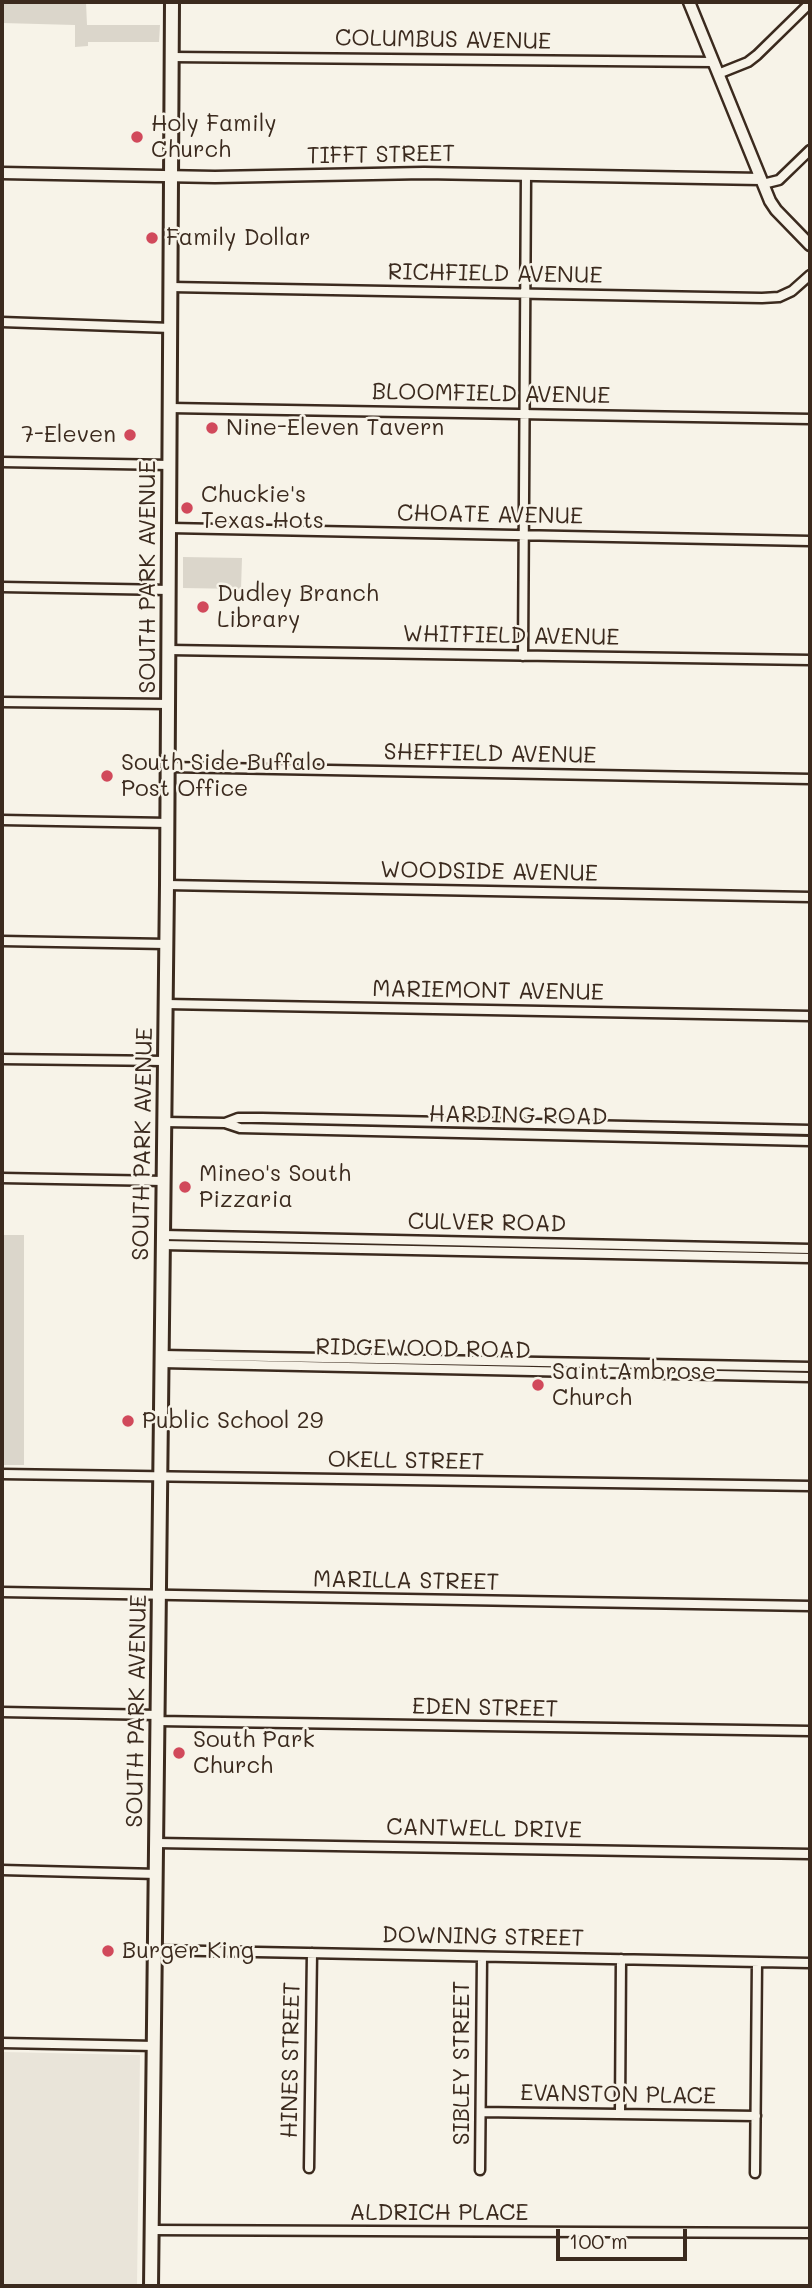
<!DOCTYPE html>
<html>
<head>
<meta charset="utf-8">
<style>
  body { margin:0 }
  #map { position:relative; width:812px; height:2288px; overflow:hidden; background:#f7f3e8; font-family:Mali,sans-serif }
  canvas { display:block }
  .frame { position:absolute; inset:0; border:4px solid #3b2a1e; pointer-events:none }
  .scale { position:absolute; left:556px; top:2229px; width:131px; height:32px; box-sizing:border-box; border:4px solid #3b2a1e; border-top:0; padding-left:9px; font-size:21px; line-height:24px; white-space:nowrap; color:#3b2a1e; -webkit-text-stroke:5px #f7f3e8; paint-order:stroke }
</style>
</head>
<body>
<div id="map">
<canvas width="812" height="2288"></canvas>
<div class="frame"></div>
<div class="scale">100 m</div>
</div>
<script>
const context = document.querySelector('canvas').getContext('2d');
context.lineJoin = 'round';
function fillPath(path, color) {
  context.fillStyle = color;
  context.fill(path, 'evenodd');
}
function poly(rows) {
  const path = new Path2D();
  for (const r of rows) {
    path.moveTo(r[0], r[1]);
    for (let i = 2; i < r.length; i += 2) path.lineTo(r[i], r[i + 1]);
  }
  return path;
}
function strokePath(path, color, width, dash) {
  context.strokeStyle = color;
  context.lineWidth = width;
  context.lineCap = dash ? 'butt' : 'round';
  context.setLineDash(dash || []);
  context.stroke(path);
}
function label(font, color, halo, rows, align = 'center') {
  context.font = font + ' Mali,sans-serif';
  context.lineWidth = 5;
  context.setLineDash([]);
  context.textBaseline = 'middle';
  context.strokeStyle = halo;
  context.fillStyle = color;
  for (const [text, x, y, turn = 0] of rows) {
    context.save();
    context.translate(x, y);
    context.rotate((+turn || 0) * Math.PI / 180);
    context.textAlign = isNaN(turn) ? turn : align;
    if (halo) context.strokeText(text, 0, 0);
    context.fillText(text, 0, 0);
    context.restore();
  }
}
const built = poly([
  [2,2052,140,2055,137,2286,2,2286]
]);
const green = poly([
  [2,2,86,2,87,25,160,25,159,42,88,42,88,46,75,47,75,25,2,23],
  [183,557,242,558,241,589,183,588],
  [2,1235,24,1235,24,1465,2,1465]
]);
const minor = poly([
  [172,57,713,62],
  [718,74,748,62,757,55,810,3],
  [763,184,779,180,810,150],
  [171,287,762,298,779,297,792,291,810,275],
  [2,322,171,328],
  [170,408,810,419],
  [2,462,170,465],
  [170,528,810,541],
  [2,587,170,590],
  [169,650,810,660],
  [523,656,526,175],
  [2,702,169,704],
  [168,767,810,779],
  [2,820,168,823],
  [167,885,810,897],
  [2,941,166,944],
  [166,1004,810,1016],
  [2,1059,165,1061],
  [164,1122,225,1123,238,1118,262,1118,810,1130],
  [225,1123,240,1128,810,1141],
  [2,1178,164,1181],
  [163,1235,810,1249],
  [163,1245,810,1258],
  [162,1355,810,1367],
  [162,1363,810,1377],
  [2,1474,810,1486],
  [2,1592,810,1606],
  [2,1712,158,1715],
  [158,1721,810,1731],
  [157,1843,810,1854],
  [2,1870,157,1874],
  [156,1950,810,1963],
  [2,2043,155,2046],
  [481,2112,756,2116],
  [620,2114,621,1959],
  [309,2168,312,1953],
  [480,2170,482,1957],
  [755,2173,757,1962],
  [152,2230,810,2233]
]);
const tertiary = poly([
  [689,2,770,201,776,210,810,245],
  [2,173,215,177,424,173,761,179]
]);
const primary = poly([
  [151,2286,167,885,172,2]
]);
const markers = [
  [137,137,7,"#d1495b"],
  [152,238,7,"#d1495b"],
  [212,428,7,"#d1495b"],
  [130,435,7,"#d1495b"],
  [187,508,7,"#d1495b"],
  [203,607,7,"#d1495b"],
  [107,776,7,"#d1495b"],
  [185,1187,7,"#d1495b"],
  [538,1385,7,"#d1495b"],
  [128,1421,7,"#d1495b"],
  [179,1753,7,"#d1495b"],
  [108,1951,7,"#d1495b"]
];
const streetNames = [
  ["COLUMBUS AVENUE",443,40,1],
  ["TIFFT STREET",381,155,-1],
  ["RICHFIELD AVENUE",495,274,1],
  ["BLOOMFIELD AVENUE",491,394,1],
  ["CHOATE AVENUE",490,515,1],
  ["SOUTH PARK AVENUE",148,577,-90],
  ["WHITFIELD AVENUE",511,636,1],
  ["SHEFFIELD AVENUE",490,754,1],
  ["WOODSIDE AVENUE",489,872,1],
  ["MARIEMONT AVENUE",488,991,1],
  ["HARDING ROAD",518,1116,1],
  ["SOUTH PARK AVENUE",143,1144,-89],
  ["CULVER ROAD",487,1223,1],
  ["RIDGEWOOD ROAD",423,1349,1],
  ["OKELL STREET",406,1461,1],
  ["MARILLA STREET",406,1581,1],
  ["EDEN STREET",485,1708,1],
  ["SOUTH PARK AVENUE",137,1711,-89],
  ["CANTWELL DRIVE",484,1829,1],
  ["DOWNING STREET",483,1937,1],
  ["HINES STREET",291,2060,-89],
  ["SIBLEY STREET",462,2063,-90],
  ["EVANSTON PLACE",618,2095,1],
  ["ALDRICH PLACE",439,2213]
];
const poiNames = [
  ["Holy Family",151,124],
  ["Church",151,150],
  ["Family Dollar",166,238],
  ["Nine-Eleven Tavern",226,428],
  ["7-Eleven",116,435,"right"],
  ["Chuckie's",201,495],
  ["Texas Hots",201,521],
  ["Dudley Branch",217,594],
  ["Library",217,620],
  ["South Side Buffalo",121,763],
  ["Post Office",121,789],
  ["Mineo's South",199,1174],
  ["Pizzaria",199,1200],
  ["Saint Ambrose",552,1372],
  ["Church",552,1398],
  ["Public School 29",142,1421],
  ["South Park",193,1740],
  ["Church",193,1766],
  ["Burger King",122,1951]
];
fillPath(built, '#e9e4d9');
fillPath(green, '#dbd6cb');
strokePath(minor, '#3b2a1e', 13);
strokePath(tertiary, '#3b2a1e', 15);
strokePath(primary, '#3b2a1e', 18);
strokePath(minor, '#f7f3e8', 8);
strokePath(tertiary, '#f7f3e8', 10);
strokePath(primary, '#f7f3e8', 12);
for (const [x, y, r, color] of markers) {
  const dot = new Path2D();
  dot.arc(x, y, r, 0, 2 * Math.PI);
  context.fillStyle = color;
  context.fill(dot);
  strokePath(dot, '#f7f3e8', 2.5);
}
label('23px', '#3b2a1e', '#f7f3e8', streetNames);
label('23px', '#3b2a1e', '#f7f3e8', poiNames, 'left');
</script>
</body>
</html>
